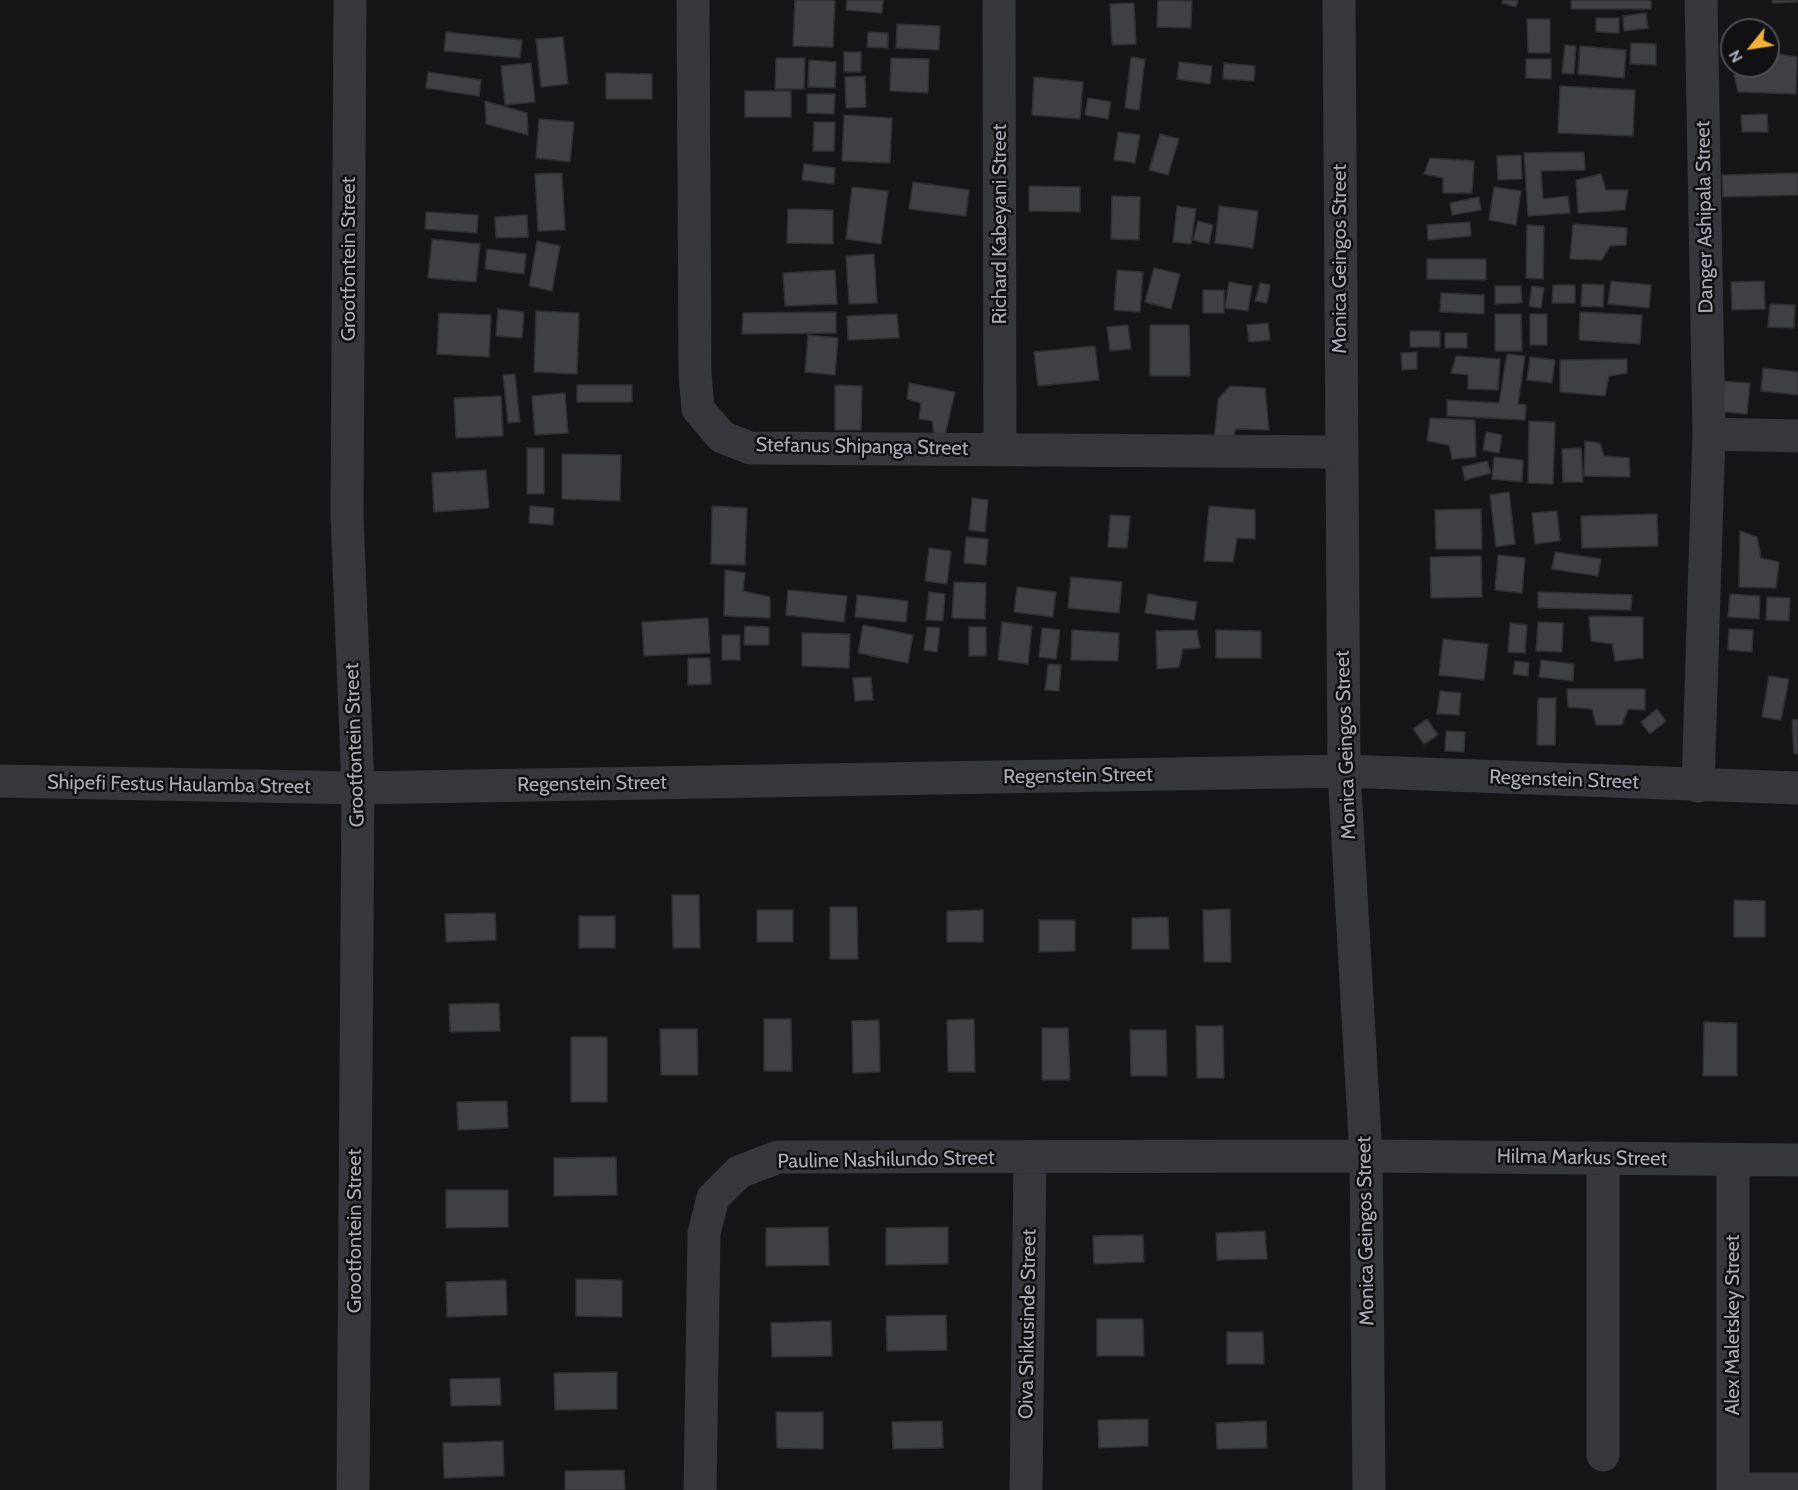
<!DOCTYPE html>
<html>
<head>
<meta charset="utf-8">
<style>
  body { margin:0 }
  #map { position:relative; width:1798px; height:1490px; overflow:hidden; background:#161618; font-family:Cabin,sans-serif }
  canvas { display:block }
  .north { position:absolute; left:1720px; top:18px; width:60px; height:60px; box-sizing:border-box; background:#111113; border:2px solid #4d4f55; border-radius:50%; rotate:240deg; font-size:16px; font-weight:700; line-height:24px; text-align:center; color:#a8adb8 }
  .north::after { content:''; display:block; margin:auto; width:21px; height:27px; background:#f2b134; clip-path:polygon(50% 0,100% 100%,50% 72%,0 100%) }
</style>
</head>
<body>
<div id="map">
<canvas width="1798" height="1490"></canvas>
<div class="north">N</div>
</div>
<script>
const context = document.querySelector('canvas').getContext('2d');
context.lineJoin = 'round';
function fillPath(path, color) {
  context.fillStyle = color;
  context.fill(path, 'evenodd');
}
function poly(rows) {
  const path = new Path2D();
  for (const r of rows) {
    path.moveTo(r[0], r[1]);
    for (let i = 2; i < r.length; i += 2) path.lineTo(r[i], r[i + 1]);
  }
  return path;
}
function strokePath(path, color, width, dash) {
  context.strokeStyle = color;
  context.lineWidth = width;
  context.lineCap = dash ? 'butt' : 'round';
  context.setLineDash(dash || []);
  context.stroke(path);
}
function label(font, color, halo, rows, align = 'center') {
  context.font = font + ' Cabin,sans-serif';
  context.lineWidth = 5;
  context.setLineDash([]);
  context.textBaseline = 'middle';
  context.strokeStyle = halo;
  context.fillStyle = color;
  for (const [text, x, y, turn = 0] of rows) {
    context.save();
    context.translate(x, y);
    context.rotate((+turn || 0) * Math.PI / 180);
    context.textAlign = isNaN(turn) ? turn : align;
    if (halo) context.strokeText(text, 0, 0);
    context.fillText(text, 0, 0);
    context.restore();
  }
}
const building = poly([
  [795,0,835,0,833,47,793,46,795,0],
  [847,0,883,0,882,13,846,10,847,0],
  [1158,0,1192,1,1191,28,1157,27,1158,0],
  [1503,0,1518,0,1516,7,1502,3,1503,0],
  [1571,0,1651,0,1651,9,1571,9,1571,0],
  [1772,0,1797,0,1797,2,1773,3,1772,0],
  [1134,3,1136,44,1112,45,1110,4,1134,3],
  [1646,13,1648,28,1624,31,1623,16,1646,13],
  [1596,18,1619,18,1619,33,1596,32,1596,18],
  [1527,19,1550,19,1550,53,1528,53,1527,19],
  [897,24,940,26,939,50,896,48,897,24],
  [446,32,522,40,520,58,444,51,446,32],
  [868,32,888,33,888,48,867,47,868,32],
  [563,37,568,84,541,87,536,39,563,37],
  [1631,43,1656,44,1656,65,1630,64,1631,43],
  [1565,45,1576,46,1574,74,1562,73,1565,45],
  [1580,46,1626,50,1624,78,1578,74,1580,46],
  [844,52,861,52,861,72,844,72,844,52],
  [1768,52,1797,57,1796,94,1738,92,1734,75,1759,71,1760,66,1768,66,1768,52],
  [1131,57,1145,59,1139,110,1125,108,1131,57],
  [776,58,805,58,804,89,775,89,776,58],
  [891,58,929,59,928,93,890,91,891,58],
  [1526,59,1551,59,1551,79,1526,78,1526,59],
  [809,60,836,62,835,88,808,87,809,60],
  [1179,62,1212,66,1210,84,1177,79,1179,62],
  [531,63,535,102,505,105,501,66,531,63],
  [1224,63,1255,66,1254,81,1223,79,1224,63],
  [428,72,481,80,479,96,426,88,428,72],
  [606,73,652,74,652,99,606,99,606,73],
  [865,76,866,107,846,108,845,77,865,76],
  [1034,77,1083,82,1080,119,1032,115,1034,77],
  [1560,86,1635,90,1633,136,1558,133,1560,86],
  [745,91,791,91,791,117,745,117,745,91],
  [807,94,835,94,834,114,807,113,807,94],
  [1088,98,1111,102,1108,119,1085,115,1088,98],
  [485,101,527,113,528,135,486,124,485,101],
  [1767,114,1768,132,1742,132,1741,115,1767,114],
  [844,115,892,118,890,163,842,161,844,115],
  [539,119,574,122,570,162,536,158,539,119],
  [814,122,835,122,834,151,813,151,814,122],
  [1118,132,1140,135,1135,163,1114,160,1118,132],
  [1160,134,1179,139,1168,175,1149,170,1160,134],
  [1584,152,1585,170,1541,171,1543,199,1568,196,1570,213,1528,216,1524,153,1584,152],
  [1521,155,1522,179,1498,180,1497,156,1521,155],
  [1430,158,1474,161,1472,193,1443,193,1443,178,1424,174,1430,158],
  [804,164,835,168,834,184,802,180,804,164],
  [562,173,565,230,538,231,535,174,562,173],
  [1798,173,1798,195,1723,197,1722,175,1798,173],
  [1601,174,1606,190,1628,190,1625,210,1578,213,1576,180,1601,174],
  [913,182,969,190,966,216,909,209,913,182],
  [1029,186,1080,187,1080,212,1029,211,1029,186],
  [852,187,888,191,881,244,846,239,852,187],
  [1494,187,1521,191,1516,225,1489,220,1494,187],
  [1112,196,1140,197,1139,240,1111,239,1112,196],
  [1479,197,1481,210,1452,215,1450,203,1479,197],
  [1177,206,1196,209,1191,244,1173,242,1177,206],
  [1219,206,1258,211,1253,248,1215,243,1219,206],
  [788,209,833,210,833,244,787,243,788,209],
  [426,212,478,215,477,233,425,229,426,212],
  [527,215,528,237,496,238,495,217,527,215],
  [1198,221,1213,225,1209,244,1193,240,1198,221],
  [1470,222,1471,236,1428,240,1427,225,1470,222],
  [1573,224,1627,228,1626,245,1610,246,1602,260,1570,259,1573,224],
  [1527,225,1544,226,1543,279,1526,278,1527,225],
  [432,239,480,244,476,282,428,278,432,239],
  [537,241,560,246,552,291,529,286,537,241],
  [487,249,526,254,524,274,485,269,487,249],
  [874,254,877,303,849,304,846,256,874,254],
  [1427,259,1486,259,1486,280,1427,279,1427,259],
  [1154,268,1180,274,1171,309,1145,302,1154,268],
  [835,270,837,304,785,306,783,273,835,270],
  [1117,270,1143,272,1140,312,1114,310,1117,270],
  [1611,281,1651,285,1649,308,1608,304,1611,281],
  [1764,281,1765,309,1732,310,1731,282,1764,281],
  [1229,282,1252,286,1248,311,1225,308,1229,282],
  [1260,283,1270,285,1267,303,1255,301,1260,283],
  [1582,284,1604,285,1603,307,1581,306,1582,284],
  [1553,285,1575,285,1575,303,1552,303,1553,285],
  [1495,286,1521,286,1522,303,1495,304,1495,286],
  [1532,286,1544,288,1541,308,1529,306,1532,286],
  [1203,290,1224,290,1224,313,1203,313,1203,290],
  [1441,293,1484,295,1484,314,1440,312,1441,293],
  [1770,304,1795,305,1794,328,1768,327,1770,304],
  [498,309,524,312,522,338,496,336,498,309],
  [536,311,579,313,577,374,534,372,536,311],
  [836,312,836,333,742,334,743,313,836,312],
  [1580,312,1642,315,1640,344,1579,340,1580,312],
  [439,313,491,315,489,357,437,354,439,313],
  [897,314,899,338,848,340,847,316,897,314],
  [1495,314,1521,314,1522,351,1495,351,1495,314],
  [1530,314,1547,314,1547,345,1530,345,1530,314],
  [1268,323,1270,340,1249,342,1247,325,1268,323],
  [1128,325,1131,349,1110,351,1107,327,1128,325],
  [1150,325,1189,325,1190,376,1150,376,1150,325],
  [1410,331,1440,331,1440,347,1410,347,1410,331],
  [1445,333,1467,333,1467,348,1445,348,1445,333],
  [808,335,838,338,835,375,805,372,808,335],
  [1095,346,1099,380,1038,386,1034,352,1095,346],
  [1417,352,1417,369,1402,370,1401,353,1417,352],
  [1507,354,1525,356,1518,404,1526,405,1525,420,1447,416,1447,400,1499,403,1507,354],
  [1456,356,1500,359,1498,390,1468,389,1468,375,1451,373,1456,356],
  [1530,357,1555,360,1552,383,1527,380,1530,357],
  [1627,359,1627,373,1609,376,1605,396,1560,392,1560,360,1627,359],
  [1763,368,1798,372,1798,395,1761,391,1763,368],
  [515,374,520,422,508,423,503,375,515,374],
  [1718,381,1750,383,1747,414,1716,411,1718,381],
  [909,383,955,392,945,435,934,433,932,421,919,419,921,403,907,399,909,383],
  [577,385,632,385,632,402,577,402,577,385],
  [835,385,862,386,861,430,835,430,835,385],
  [1230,386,1265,388,1269,430,1236,429,1231,442,1214,442,1218,399,1230,386],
  [565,393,568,433,535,435,532,396,565,393],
  [501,396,503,436,456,438,454,398,501,396],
  [1430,418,1475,420,1476,457,1452,459,1449,445,1427,441,1430,418],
  [1529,421,1555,422,1553,484,1528,483,1529,421],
  [1486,432,1502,435,1499,453,1483,450,1486,432],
  [1585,441,1600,443,1604,456,1629,458,1630,477,1584,476,1585,441],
  [527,448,544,448,544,494,527,494,527,448],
  [1581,448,1583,482,1563,482,1562,449,1581,448],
  [562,454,621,455,620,501,562,499,562,454],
  [1494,457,1523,460,1522,482,1492,479,1494,457],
  [1487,461,1491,473,1465,480,1462,467,1487,461],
  [486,470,489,508,434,512,432,473,486,470],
  [1509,492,1515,544,1496,547,1490,495,1509,492],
  [972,498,988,500,985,532,969,530,972,498],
  [530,506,554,508,553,525,529,523,530,506],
  [712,506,747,508,745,565,711,564,712,506],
  [1209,506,1255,510,1255,539,1237,538,1233,562,1204,561,1209,506],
  [1481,509,1482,549,1436,549,1435,510,1481,509],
  [1557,511,1560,541,1535,544,1532,513,1557,511],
  [1657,514,1658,546,1582,548,1581,516,1657,514],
  [1110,515,1130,516,1127,548,1108,547,1110,515],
  [1740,531,1757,537,1761,558,1779,562,1776,588,1739,587,1740,531],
  [966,537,988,539,986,565,964,563,966,537],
  [929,548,951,551,947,584,925,581,929,548],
  [1555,552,1601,559,1598,576,1552,569,1555,552],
  [1498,555,1525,558,1522,593,1495,590,1498,555],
  [1481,556,1482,597,1431,598,1430,557,1481,556],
  [725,570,745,573,743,591,770,597,770,618,724,616,725,570],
  [1071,577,1122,582,1119,613,1068,608,1071,577],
  [954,582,986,583,985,619,952,618,954,582],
  [1017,587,1056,592,1053,617,1014,612,1017,587],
  [788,590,847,596,844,622,786,615,788,590],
  [929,592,945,594,943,621,926,620,929,592],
  [1538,592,1632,595,1631,610,1538,608,1538,592],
  [1148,594,1197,602,1194,620,1145,613,1148,594],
  [1730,594,1760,596,1759,619,1728,617,1730,594],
  [857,595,908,601,906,622,855,617,857,595],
  [1767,597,1790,598,1789,621,1766,620,1767,597],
  [1589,616,1643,617,1643,658,1615,661,1612,644,1591,641,1589,616],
  [708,618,710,653,644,656,642,622,708,618],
  [1002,622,1032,626,1028,664,998,660,1002,622],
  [1538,622,1563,623,1562,652,1536,651,1538,622],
  [1510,623,1527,625,1525,653,1508,652,1510,623],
  [863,625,913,635,908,663,858,653,863,625],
  [745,626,769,627,769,645,744,645,745,626],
  [927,627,940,628,937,652,924,650,927,627],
  [969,627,986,627,986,656,969,656,969,627],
  [1042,628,1060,630,1056,659,1039,657,1042,628],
  [1729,629,1753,630,1752,652,1728,650,1729,629],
  [1072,630,1119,633,1118,661,1071,660,1072,630],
  [1197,630,1200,648,1183,649,1179,667,1157,669,1156,631,1197,630],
  [1216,630,1261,631,1261,658,1216,658,1216,630],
  [802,633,850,634,849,668,802,666,802,633],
  [722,635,740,635,740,660,722,660,722,635],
  [1443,639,1488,644,1484,680,1439,675,1443,639],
  [688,658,710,658,711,684,688,685,688,658],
  [1541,660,1574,664,1573,681,1539,677,1541,660],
  [1515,661,1529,663,1528,676,1513,674,1515,661],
  [1048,664,1061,665,1059,691,1045,690,1048,664],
  [1769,676,1789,679,1781,720,1762,717,1769,676],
  [871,677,873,700,855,701,853,678,871,677],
  [1567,689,1645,689,1645,710,1628,709,1622,725,1596,725,1592,709,1568,707,1567,689],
  [1440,691,1461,693,1459,715,1437,714,1440,691],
  [1538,698,1556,698,1555,745,1537,745,1538,698],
  [1657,709,1666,721,1650,734,1641,722,1657,709],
  [1427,719,1438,735,1424,744,1413,729,1427,719],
  [1798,719,1798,754,1794,754,1792,720,1798,719],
  [1446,731,1465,732,1464,752,1445,751,1446,731],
  [672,895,699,895,700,948,673,948,672,895],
  [1734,900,1765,901,1765,937,1734,937,1734,900],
  [830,907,857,907,858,959,830,959,830,907],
  [1230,909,1231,962,1204,962,1203,910,1230,909],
  [757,910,793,910,793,942,757,942,757,910],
  [983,910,983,942,947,942,947,911,983,910],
  [495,913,496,940,446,942,445,914,495,913],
  [579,916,615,916,615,948,579,948,579,916],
  [1168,917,1169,949,1132,949,1132,918,1168,917],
  [1039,920,1075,920,1075,951,1039,952,1039,920],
  [499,1003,500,1031,450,1032,449,1004,499,1003],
  [764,1019,791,1019,792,1071,764,1071,764,1019],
  [974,1019,975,1072,948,1072,947,1020,974,1019],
  [879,1020,880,1072,853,1073,852,1021,879,1020],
  [1704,1022,1737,1023,1737,1076,1703,1076,1704,1022],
  [1196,1026,1223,1026,1224,1078,1197,1078,1196,1026],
  [1042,1028,1068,1028,1070,1080,1042,1080,1042,1028],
  [660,1029,697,1029,698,1075,661,1075,660,1029],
  [1130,1030,1166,1030,1167,1076,1131,1076,1130,1030],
  [571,1037,607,1037,607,1102,571,1102,571,1037],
  [507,1101,508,1128,458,1130,457,1102,507,1101],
  [616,1157,617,1195,554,1196,554,1158,616,1157],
  [446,1190,508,1190,508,1227,446,1228,446,1190],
  [828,1227,829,1265,766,1266,766,1228,828,1227],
  [948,1227,948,1264,886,1265,886,1228,948,1227],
  [1265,1231,1267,1259,1217,1260,1216,1233,1265,1231],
  [1143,1235,1144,1262,1094,1264,1093,1236,1143,1235],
  [576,1279,622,1280,622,1317,576,1316,576,1279],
  [506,1280,507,1315,447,1317,446,1282,506,1280],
  [946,1315,947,1350,887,1351,886,1316,946,1315],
  [1097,1319,1143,1319,1144,1356,1097,1356,1097,1319],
  [831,1321,832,1356,772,1357,771,1323,831,1321],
  [1227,1332,1263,1332,1264,1364,1227,1364,1227,1332],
  [617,1372,617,1409,555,1410,554,1373,617,1372],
  [500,1378,501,1405,451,1406,450,1379,500,1378],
  [776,1412,823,1412,823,1449,777,1448,776,1412],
  [1148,1419,1148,1446,1099,1448,1098,1420,1148,1419],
  [942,1421,943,1448,893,1449,892,1422,942,1421],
  [1266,1421,1267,1448,1217,1449,1216,1423,1266,1421],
  [503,1441,504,1476,444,1478,443,1443,503,1441],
  [624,1470,625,1490,565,1490,565,1471,624,1470]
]);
const minor = poly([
  [350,0,347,516,358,788,353,1490],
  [693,0,695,374,698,409,722,437,750,448,1341,452],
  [999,0,1000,449],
  [1339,0,1344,771,1366,1156,1369,1490],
  [1709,434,1798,436],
  [0,781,358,788,1344,771,1798,788],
  [1698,786,1709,434,1701,0],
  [1603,1455,1603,1158],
  [1733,1489,1798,1489],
  [700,1490,704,1233,713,1198,739,1172,778,1157,1366,1156,1798,1160],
  [1026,1490,1030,1158],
  [1733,1490,1733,1160]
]);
const streetNames = [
  ["Danger Ashipala Street",1705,217,-91],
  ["Richard Kabeyani Street",1000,224,-90],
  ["Grootfontein Street",349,259,-90],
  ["Monica Geingos Street",1340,259,-90],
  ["Stefanus Shipanga Street",862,447,1],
  ["Grootfontein Street",355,745,-92],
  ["Monica Geingos Street",1346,745,-92],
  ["Regenstein Street",1078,776,-1],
  ["Regenstein Street",1564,780,2],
  ["Regenstein Street",592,784,-1],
  ["Shipefi Festus Haulamba Street",179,785,1],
  ["Hilma Markus Street",1582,1158,1],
  ["Pauline Nashilundo Street",886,1160,-1],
  ["Grootfontein Street",355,1231,-90],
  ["Monica Geingos Street",1366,1231,-91],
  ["Oiva Shikusinde Street",1028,1324,-89],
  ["Alex Maletskey Street",1733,1325,-90]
];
fillPath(building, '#404145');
strokePath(building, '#303034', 1.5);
strokePath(minor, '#37383d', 33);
label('20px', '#a8adb8', '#111113', streetNames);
</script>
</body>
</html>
